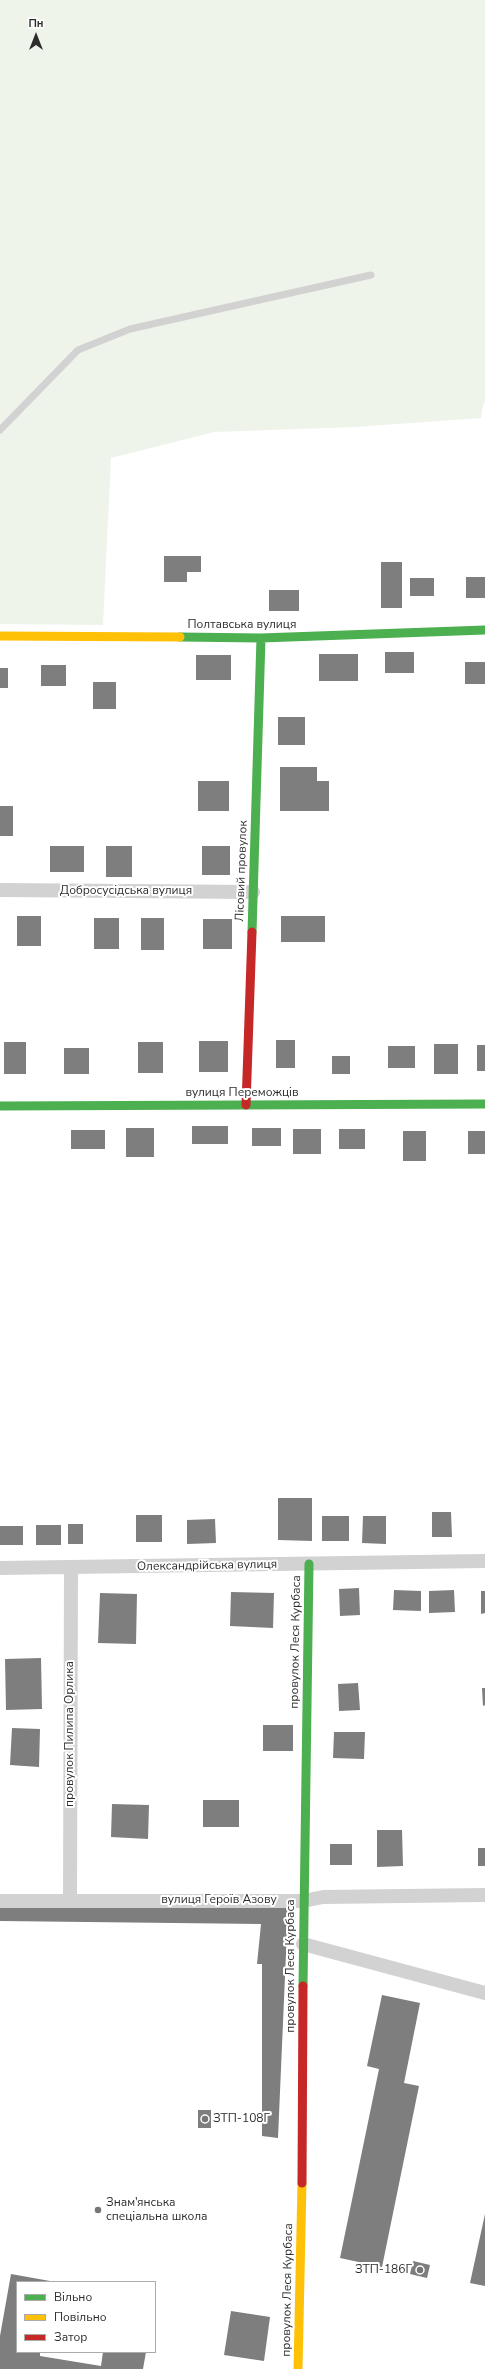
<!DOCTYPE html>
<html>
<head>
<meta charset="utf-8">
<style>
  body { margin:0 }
  #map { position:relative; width:485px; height:2369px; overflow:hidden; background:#fff; font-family:"Nunito Sans",sans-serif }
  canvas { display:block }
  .legend { position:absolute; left:16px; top:2281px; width:140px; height:72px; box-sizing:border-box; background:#fff; border:1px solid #ababab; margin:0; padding:5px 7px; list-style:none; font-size:12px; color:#2d2d2d }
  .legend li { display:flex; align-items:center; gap:8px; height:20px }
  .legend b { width:20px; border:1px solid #ababab }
  .north { position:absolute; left:16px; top:16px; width:40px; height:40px; -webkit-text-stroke:3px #fff; paint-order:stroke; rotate:0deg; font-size:11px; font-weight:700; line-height:16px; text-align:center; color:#2d2d2d }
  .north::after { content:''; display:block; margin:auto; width:14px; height:18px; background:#2d2d2d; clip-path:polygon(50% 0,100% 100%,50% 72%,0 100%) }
</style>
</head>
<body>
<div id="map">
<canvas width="485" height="2369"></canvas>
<ul class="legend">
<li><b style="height:5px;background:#4caf50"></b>Вільно</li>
<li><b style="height:5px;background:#ffc107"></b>Повільно</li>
<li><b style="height:5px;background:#c62828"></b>Затор</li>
</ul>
<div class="north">Пн</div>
</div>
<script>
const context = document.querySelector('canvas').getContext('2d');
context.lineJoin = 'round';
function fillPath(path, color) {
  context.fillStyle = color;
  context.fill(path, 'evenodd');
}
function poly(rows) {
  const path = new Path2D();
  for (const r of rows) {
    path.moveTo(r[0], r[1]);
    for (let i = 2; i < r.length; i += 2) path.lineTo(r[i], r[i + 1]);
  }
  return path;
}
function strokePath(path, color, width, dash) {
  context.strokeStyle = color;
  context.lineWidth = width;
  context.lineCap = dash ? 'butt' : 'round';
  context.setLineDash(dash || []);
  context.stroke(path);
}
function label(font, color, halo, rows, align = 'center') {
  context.font = font + ' "Nunito Sans",sans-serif';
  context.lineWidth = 4;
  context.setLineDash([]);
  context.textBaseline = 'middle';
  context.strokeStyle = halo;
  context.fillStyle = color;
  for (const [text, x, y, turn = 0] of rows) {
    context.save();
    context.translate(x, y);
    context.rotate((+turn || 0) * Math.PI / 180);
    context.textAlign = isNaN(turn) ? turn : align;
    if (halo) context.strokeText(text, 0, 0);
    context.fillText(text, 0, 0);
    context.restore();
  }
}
const green = poly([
  [0,0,485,0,485,403,483,404,481,418,355,427,214,432,111,458,103,625,0,624]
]);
const building = poly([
  [164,556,201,556,201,572,187,572,187,582,164,582],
  [381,562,402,562,402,608,381,608],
  [466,577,485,577,485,598,466,598],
  [410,578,434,578,434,596,410,596],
  [269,590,299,590,299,611,269,611],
  [385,652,414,652,414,673,385,673],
  [319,654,358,654,358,681,319,681],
  [196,655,231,655,231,680,196,680],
  [465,662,485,662,485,684,465,684],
  [41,665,66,665,66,686,41,686],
  [0,668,8,668,8,688,0,688],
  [93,682,116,682,116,709,93,709],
  [278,717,305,717,305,745,278,745],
  [280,767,317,767,317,781,329,781,329,811,280,811],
  [198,781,229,781,229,811,198,811],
  [0,806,13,806,13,836,0,836],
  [50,846,84,846,84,872,50,872],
  [106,846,132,846,132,877,106,877],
  [202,846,230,846,230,875,202,875],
  [17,916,41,916,41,946,17,946],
  [281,916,325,916,325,942,281,942],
  [94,918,119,918,119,949,94,949],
  [141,918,164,918,164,950,141,950],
  [203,919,232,919,232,949,203,949],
  [276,1040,295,1040,295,1068,276,1068],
  [199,1041,228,1041,228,1072,199,1072],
  [4,1042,26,1042,26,1074,4,1074],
  [138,1042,163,1042,163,1073,138,1073],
  [434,1044,458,1044,458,1074,434,1074],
  [477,1045,485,1045,485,1071,477,1071],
  [388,1046,415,1046,415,1068,388,1068],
  [64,1048,89,1048,89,1074,64,1074],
  [332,1056,350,1056,350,1074,332,1074],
  [192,1126,228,1126,228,1144,192,1144],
  [126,1128,154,1128,154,1157,126,1157],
  [252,1128,281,1128,281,1146,252,1146],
  [293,1129,321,1129,321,1154,293,1154],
  [339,1129,365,1129,365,1149,339,1149],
  [71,1130,105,1130,105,1149,71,1149],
  [403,1131,426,1131,426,1161,403,1161],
  [468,1131,485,1131,485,1154,468,1154],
  [278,1498,312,1498,312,1541,278,1540],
  [432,1512,451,1512,452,1537,432,1537],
  [136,1515,162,1515,162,1542,136,1542],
  [322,1516,349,1516,349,1541,322,1541],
  [363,1516,386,1516,386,1544,362,1543],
  [215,1519,216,1543,187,1544,187,1520],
  [68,1524,83,1524,83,1544,68,1544],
  [36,1525,61,1525,61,1545,36,1545],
  [0,1526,23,1526,23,1545,0,1545],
  [359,1588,360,1615,340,1616,339,1589],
  [394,1590,421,1591,421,1611,393,1610],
  [454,1590,455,1612,429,1613,429,1591],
  [481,1591,485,1591,485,1613,481,1614],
  [231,1592,274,1593,273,1628,230,1626],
  [100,1593,137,1594,136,1644,98,1643],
  [41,1658,42,1709,6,1710,5,1659],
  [358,1683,360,1710,339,1711,338,1684],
  [482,1688,485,1688,485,1705,483,1706],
  [263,1725,293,1725,293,1751,263,1751],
  [12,1728,40,1729,39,1767,10,1765],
  [334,1732,365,1732,364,1759,333,1758],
  [203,1800,239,1800,239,1827,203,1827],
  [112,1804,149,1805,148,1839,111,1837],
  [377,1830,402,1830,403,1866,377,1867],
  [330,1844,352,1844,352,1865,330,1865],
  [478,1848,485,1848,485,1866,478,1866],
  [0,1906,288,1907,278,2138,262,2136,262,1964,257,1964,261,1924,0,1921],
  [382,1995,420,2003,404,2083,419,2086,382,2267,340,2258,379,2069,367,2066],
  [198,2110,211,2110,211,2128,198,2128],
  [485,2214,485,2286,470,2283],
  [413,2261,430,2265,427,2278,410,2274],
  [11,2274,50,2281,17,2282,17,2352,40,2352,40,2356,101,2366,103,2352,146,2352,143,2369,0,2369,0,2336],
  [231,2311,270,2317,264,2361,224,2355]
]);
const lane = poly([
  [0,430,78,350,130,329,371,275]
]);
const street = poly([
  [0,890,253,892],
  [0,1568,485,1561],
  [0,1901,303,1901,323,1897,485,1895],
  [70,1901,71,1568],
  [303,1944,485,1993]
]);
const fast = poly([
  [180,637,261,638,485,630],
  [252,932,261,638],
  [0,1106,485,1104],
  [303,1986,309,1564]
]);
const slow = poly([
  [0,636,180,637],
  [298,2369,302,2183]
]);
const jam = poly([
  [246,1105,252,932],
  [302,2183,303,1986]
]);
const markers = [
  [205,2119,4,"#767676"],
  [98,2210,4,"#767676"],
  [420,2270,4,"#767676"]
];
const streetNames = [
  ["Полтавська вулиця",242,625],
  ["Лісовий провулок",242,871,-88],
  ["Добросусідська вулиця",126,891],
  ["вулиця Переможців",242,1093],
  ["Олександрійська вулиця",207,1566,-1],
  ["провулок Леся Курбаса",296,1642,-89],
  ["провулок Пилипа Орлика",70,1734,-90],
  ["вулиця Героїв Азову",219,1900],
  ["провулок Леся Курбаса",291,1966,-90],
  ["провулок Леся Курбаса",288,2290,-89]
];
const poiNames = [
  ["ЗТП-108Г",213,2119],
  ["Знам'янська",106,2203],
  ["спеціальна школа",106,2217],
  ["ЗТП-186Г",412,2270,"right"]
];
fillPath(green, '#eff4eb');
fillPath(building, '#7e7e7e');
strokePath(lane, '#d2d2d2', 7);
strokePath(street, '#d2d2d2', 14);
strokePath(fast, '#4caf50', 9);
strokePath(slow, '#ffc107', 9);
strokePath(jam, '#c62828', 9);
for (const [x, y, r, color] of markers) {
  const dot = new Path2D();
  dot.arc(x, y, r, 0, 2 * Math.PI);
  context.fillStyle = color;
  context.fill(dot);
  strokePath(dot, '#fff', 1.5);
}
label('12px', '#2d2d2d', '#fff', streetNames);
label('12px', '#2d2d2d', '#fff', poiNames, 'left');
</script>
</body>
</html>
